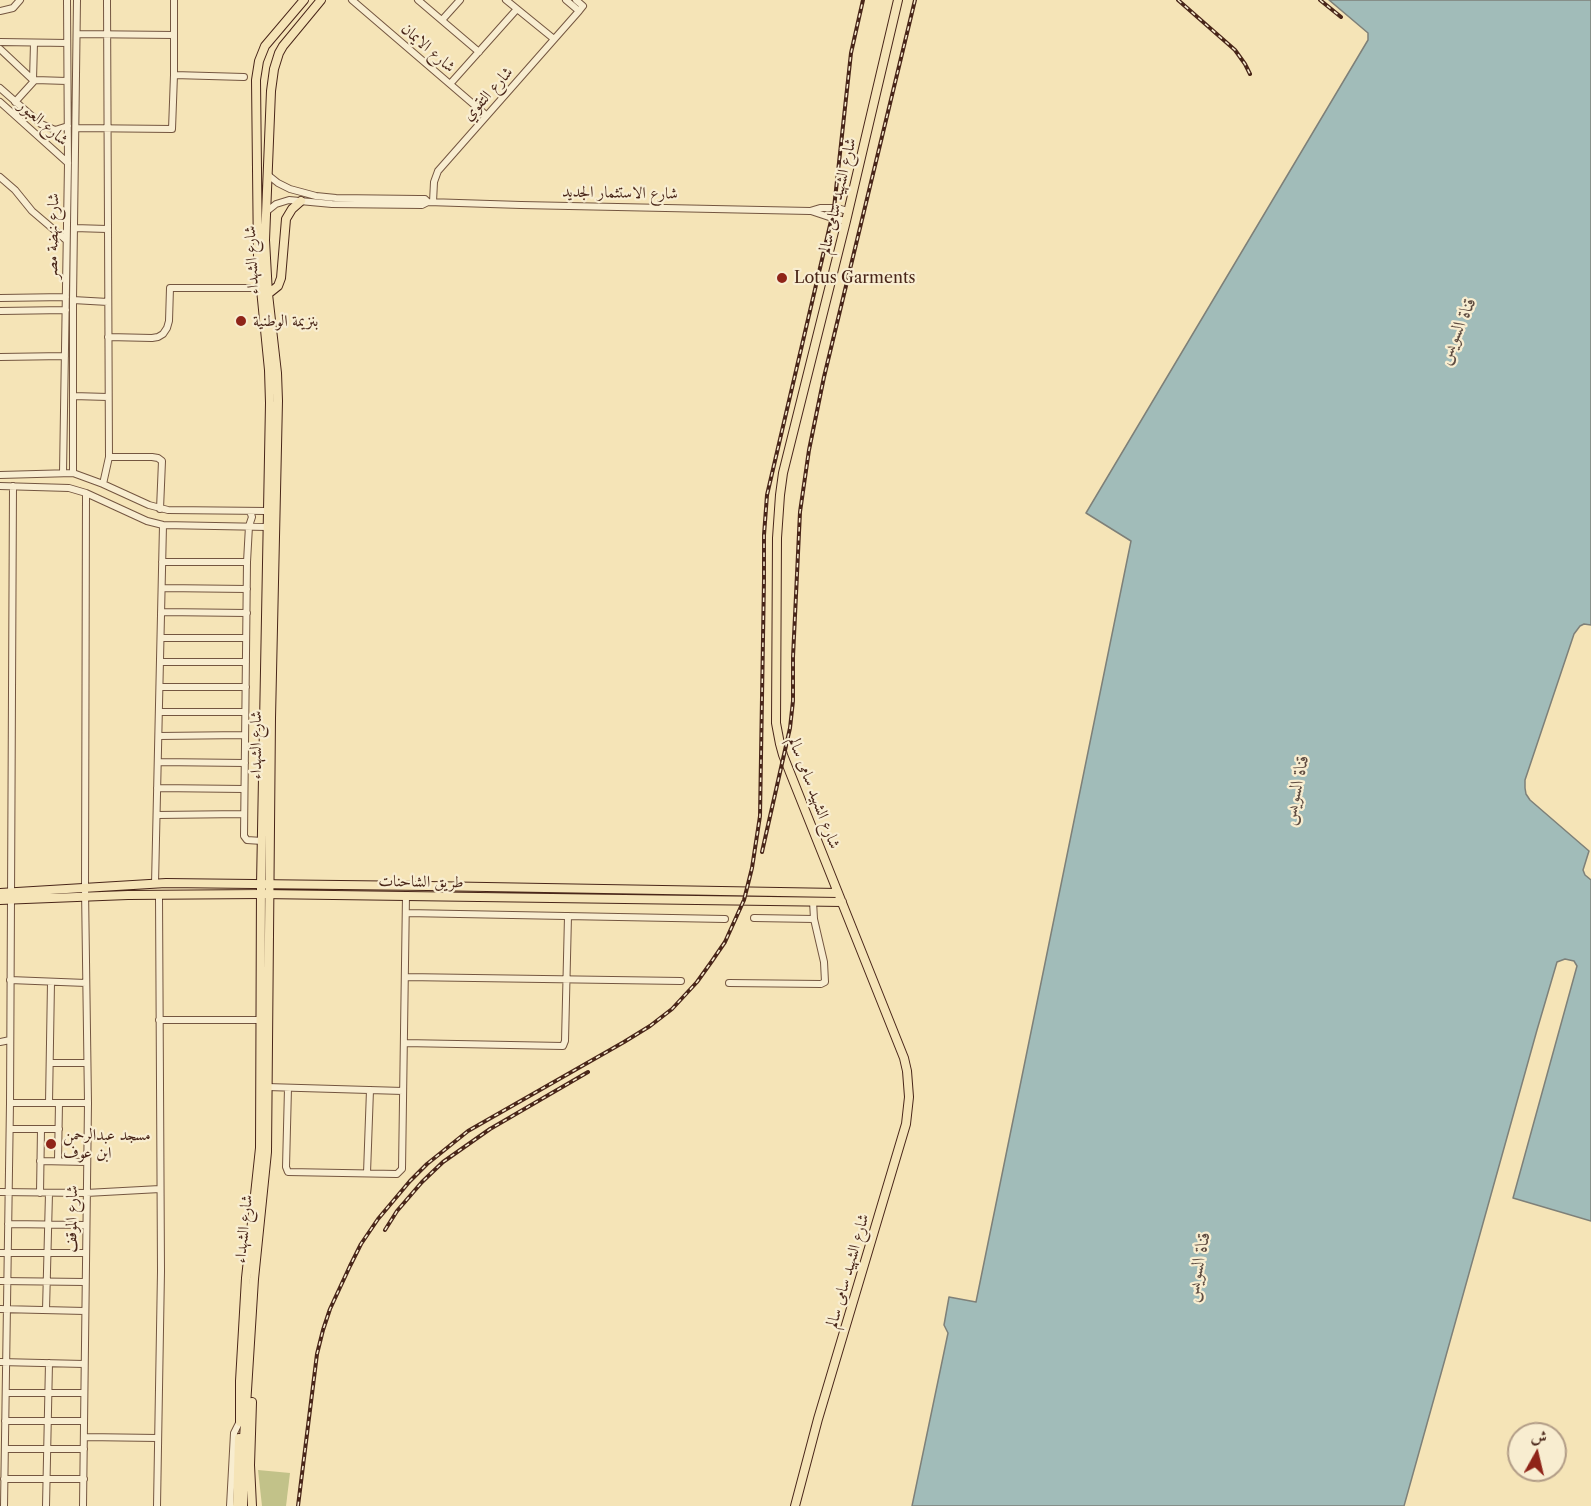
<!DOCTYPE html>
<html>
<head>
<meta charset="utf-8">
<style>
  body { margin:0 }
  #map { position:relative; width:1591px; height:1506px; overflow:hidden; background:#f5e4b7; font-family:"Libre Caslon Text",Amiri,serif }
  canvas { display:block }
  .north { position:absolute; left:1507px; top:1422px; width:60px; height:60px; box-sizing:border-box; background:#f8edd0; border:2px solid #b29d87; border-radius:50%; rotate:8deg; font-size:16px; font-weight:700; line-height:24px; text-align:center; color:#492619 }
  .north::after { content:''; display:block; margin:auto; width:21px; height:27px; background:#8f2418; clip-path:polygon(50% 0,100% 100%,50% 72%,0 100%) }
</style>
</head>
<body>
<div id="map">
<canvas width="1591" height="1506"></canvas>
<div class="north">ش</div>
</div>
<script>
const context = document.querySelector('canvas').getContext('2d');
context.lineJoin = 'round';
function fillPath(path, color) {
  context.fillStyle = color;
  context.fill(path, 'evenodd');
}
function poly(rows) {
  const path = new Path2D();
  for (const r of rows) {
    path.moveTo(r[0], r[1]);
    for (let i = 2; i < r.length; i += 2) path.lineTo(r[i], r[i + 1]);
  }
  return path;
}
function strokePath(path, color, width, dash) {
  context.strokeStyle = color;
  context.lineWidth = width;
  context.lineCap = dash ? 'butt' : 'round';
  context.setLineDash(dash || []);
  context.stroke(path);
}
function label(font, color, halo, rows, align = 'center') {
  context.font = font + ' "Libre Caslon Text",Amiri,serif';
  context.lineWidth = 4.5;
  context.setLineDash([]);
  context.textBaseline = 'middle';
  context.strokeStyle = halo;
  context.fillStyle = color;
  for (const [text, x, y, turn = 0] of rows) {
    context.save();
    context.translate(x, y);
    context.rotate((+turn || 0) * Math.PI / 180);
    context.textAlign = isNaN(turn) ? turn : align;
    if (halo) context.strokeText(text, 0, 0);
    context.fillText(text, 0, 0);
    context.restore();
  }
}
const green = poly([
  [258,1470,290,1473,286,1506,262,1506]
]);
const water = poly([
  [1329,0,1591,0,1591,625,1584,624,1580,626,1574,634,1525,780,1525,788,1526,794,1530,800,1589,851,1583,870,1585,875,1591,880,1591,1221,1513,1198,1577,966,1574,961,1565,959,1557,962,1537,1030,1404,1506,912,1506,948,1333,944,1325,949,1297,976,1302,1131,541,1086,513,1368,40,1368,33,1329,0]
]);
const minor = poly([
  [352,0,486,115],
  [418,0,479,52],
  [506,0,554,39],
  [566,0,579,11],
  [0,11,13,8,20,0],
  [442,20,460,0],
  [77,34,174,35],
  [0,42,67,43],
  [0,49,33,80],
  [174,75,244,77],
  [33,80,34,43],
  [450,84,517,9],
  [0,88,41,124,55,130,68,126],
  [0,102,68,163],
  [15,102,35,80,67,81],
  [76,128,172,129,174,75,174,0],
  [268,175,278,183,290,189,316,196,336,198,419,199,425,199,428,202,521,205,810,211,820,208,837,208,848,211],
  [0,177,15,190,32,211,66,240],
  [433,202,434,182,438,171,579,11,583,6,576,0],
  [811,211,832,218,846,221],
  [266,212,276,204,289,200,332,204,422,205,428,202],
  [74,228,107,229],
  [0,298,66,297],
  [73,300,108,302],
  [0,311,66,310],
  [108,337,152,338,158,337,163,334,167,328,169,321,170,288,260,288],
  [0,357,65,356],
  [73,396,108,397],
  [109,457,152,457,158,458,162,461,160,509],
  [63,473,68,163,67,0],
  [73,473,73,300,77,0],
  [0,475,73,473,103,484,149,505,168,510,267,511],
  [103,484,109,457,107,0],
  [0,486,69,488,86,493,147,521,163,525,267,527],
  [250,511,252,517,249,526,247,562,244,836,247,840,262,841],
  [162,562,247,562],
  [162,588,247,589],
  [161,612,247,613],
  [161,638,246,638],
  [160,662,246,662],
  [160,687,246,687],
  [159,712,245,712],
  [159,736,245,735],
  [158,762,245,763],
  [157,788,244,789],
  [157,815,244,814],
  [155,884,163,525],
  [406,913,725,919],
  [754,918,814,919],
  [405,977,681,981],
  [10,980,86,983],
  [729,983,821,984,825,982,824,962,814,919,813,901],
  [159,1020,260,1020],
  [0,1042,10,1040],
  [404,1043,563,1046,565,1041,568,916],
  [50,1063,87,1063],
  [267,1087,403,1091],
  [288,1088,286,1167,288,1172,397,1174,402,1169,406,895],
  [10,1103,88,1103],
  [49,1103,51,982],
  [10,1129,59,1129],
  [40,1161,87,1162],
  [58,1161,59,1103],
  [367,1173,370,1090],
  [0,1192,86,1193,160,1189],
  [40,1193,41,1129],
  [8,1224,85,1225],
  [0,1253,85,1253],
  [0,1281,85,1282],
  [0,1309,85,1311],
  [46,1310,49,1193],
  [0,1362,84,1364],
  [6,1393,84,1393],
  [5,1421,84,1421],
  [84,1437,158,1438],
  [5,1449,84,1449],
  [4,1479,84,1479],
  [4,1506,10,1103,13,486],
  [46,1506,49,1363],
  [83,1506,88,1103,85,889,86,493],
  [157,1506,161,1271,159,896],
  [230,1506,234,1433,240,1421]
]);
const major = poly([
  [0,893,166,883,428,886,838,893],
  [0,900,128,895,261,894,842,902],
  [795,1506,818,1419,906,1124,909,1097,907,1071,904,1058,783,755,780,744,776,723,777,538,780,495,783,473,846,221,898,0]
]);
const highway = poly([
  [268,294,278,286,281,278,286,219,292,209,301,201],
  [240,1422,240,1381,246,1278,260,1148,261,884,270,403,269,370,258,259,256,80,259,61,265,46,304,0],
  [237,1506,239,1438],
  [243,1506,244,1438,254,1279,267,1152,271,718,278,401,277,373,268,294,265,240,271,91,274,69,279,53,283,46,321,0],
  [252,1506,250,1465,252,1402]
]);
const rail = poly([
  [1178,0,1235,50,1245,64,1250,74],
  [1320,0,1341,17],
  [762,852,790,728,793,701,793,657,800,512,809,450,824,377,915,0],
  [385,1230,397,1211,422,1182,443,1162,490,1129,588,1072],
  [298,1506,317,1354,323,1330,330,1309,350,1266,361,1244,378,1219,410,1181,427,1164,468,1131,624,1042,650,1026,672,1009,697,982,712,961,725,942,744,900,752,868,760,816,764,579,764,535,767,495,834,208,851,53,863,0]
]);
const markers = [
  [782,278,6,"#8f2418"],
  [241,321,6,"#8f2418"],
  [51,1144,6,"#8f2418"]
];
const streetNames = [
  ["شارع الايمان",428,48,41],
  ["شارع التقوي",488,94,-48],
  ["شارع العبور",43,123,41],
  ["شارع الاستثمار الجديد",620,193,1],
  ["شارع الشهيد سامى سالم",838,196,-77],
  ["شارع نهضة مصر",53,236,-89],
  ["شارع الشهداء",252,260,-93],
  ["شارع الشهداء",256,745,-90],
  ["شارع الشهيد سامى سالم",814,793,69],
  ["طريق الشاحنات",421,882,1],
  ["شارع الموقف",72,1219,-89],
  ["شارع الشهداء",244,1229,-84],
  ["شارع الشهيد سامى سالم",848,1271,-74]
];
const poiNames = [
  ["Lotus Garments",794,278],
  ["بنزيمة الوطنية",253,321],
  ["مسجد عبدالرحمن",63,1135],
  ["ابن عوف",63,1153]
];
const waterNames = [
  ["قناة السويس",1457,331,-66],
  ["قناة السويس",1296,790,-78],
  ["قناة السويس",1198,1267,-79]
];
fillPath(green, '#c2c289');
fillPath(water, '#a1bcb9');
strokePath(water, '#7e8079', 1.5);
strokePath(minor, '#745640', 8);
strokePath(major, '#492619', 10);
strokePath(highway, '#492619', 10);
strokePath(minor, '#f8edd0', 6);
strokePath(major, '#f5e4b7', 8);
strokePath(highway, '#f5e4b7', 8);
strokePath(rail, '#492619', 4);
strokePath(rail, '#f8edd0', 1.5, [4.5]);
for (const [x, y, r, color] of markers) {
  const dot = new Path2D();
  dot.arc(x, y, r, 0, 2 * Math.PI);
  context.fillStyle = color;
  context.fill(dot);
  strokePath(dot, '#f8edd0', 2);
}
label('16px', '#492619', '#f8edd0', streetNames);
label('16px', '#492619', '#f8edd0', poiNames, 'left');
label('italic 18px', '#5f4c41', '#f8edd0', waterNames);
</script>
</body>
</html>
